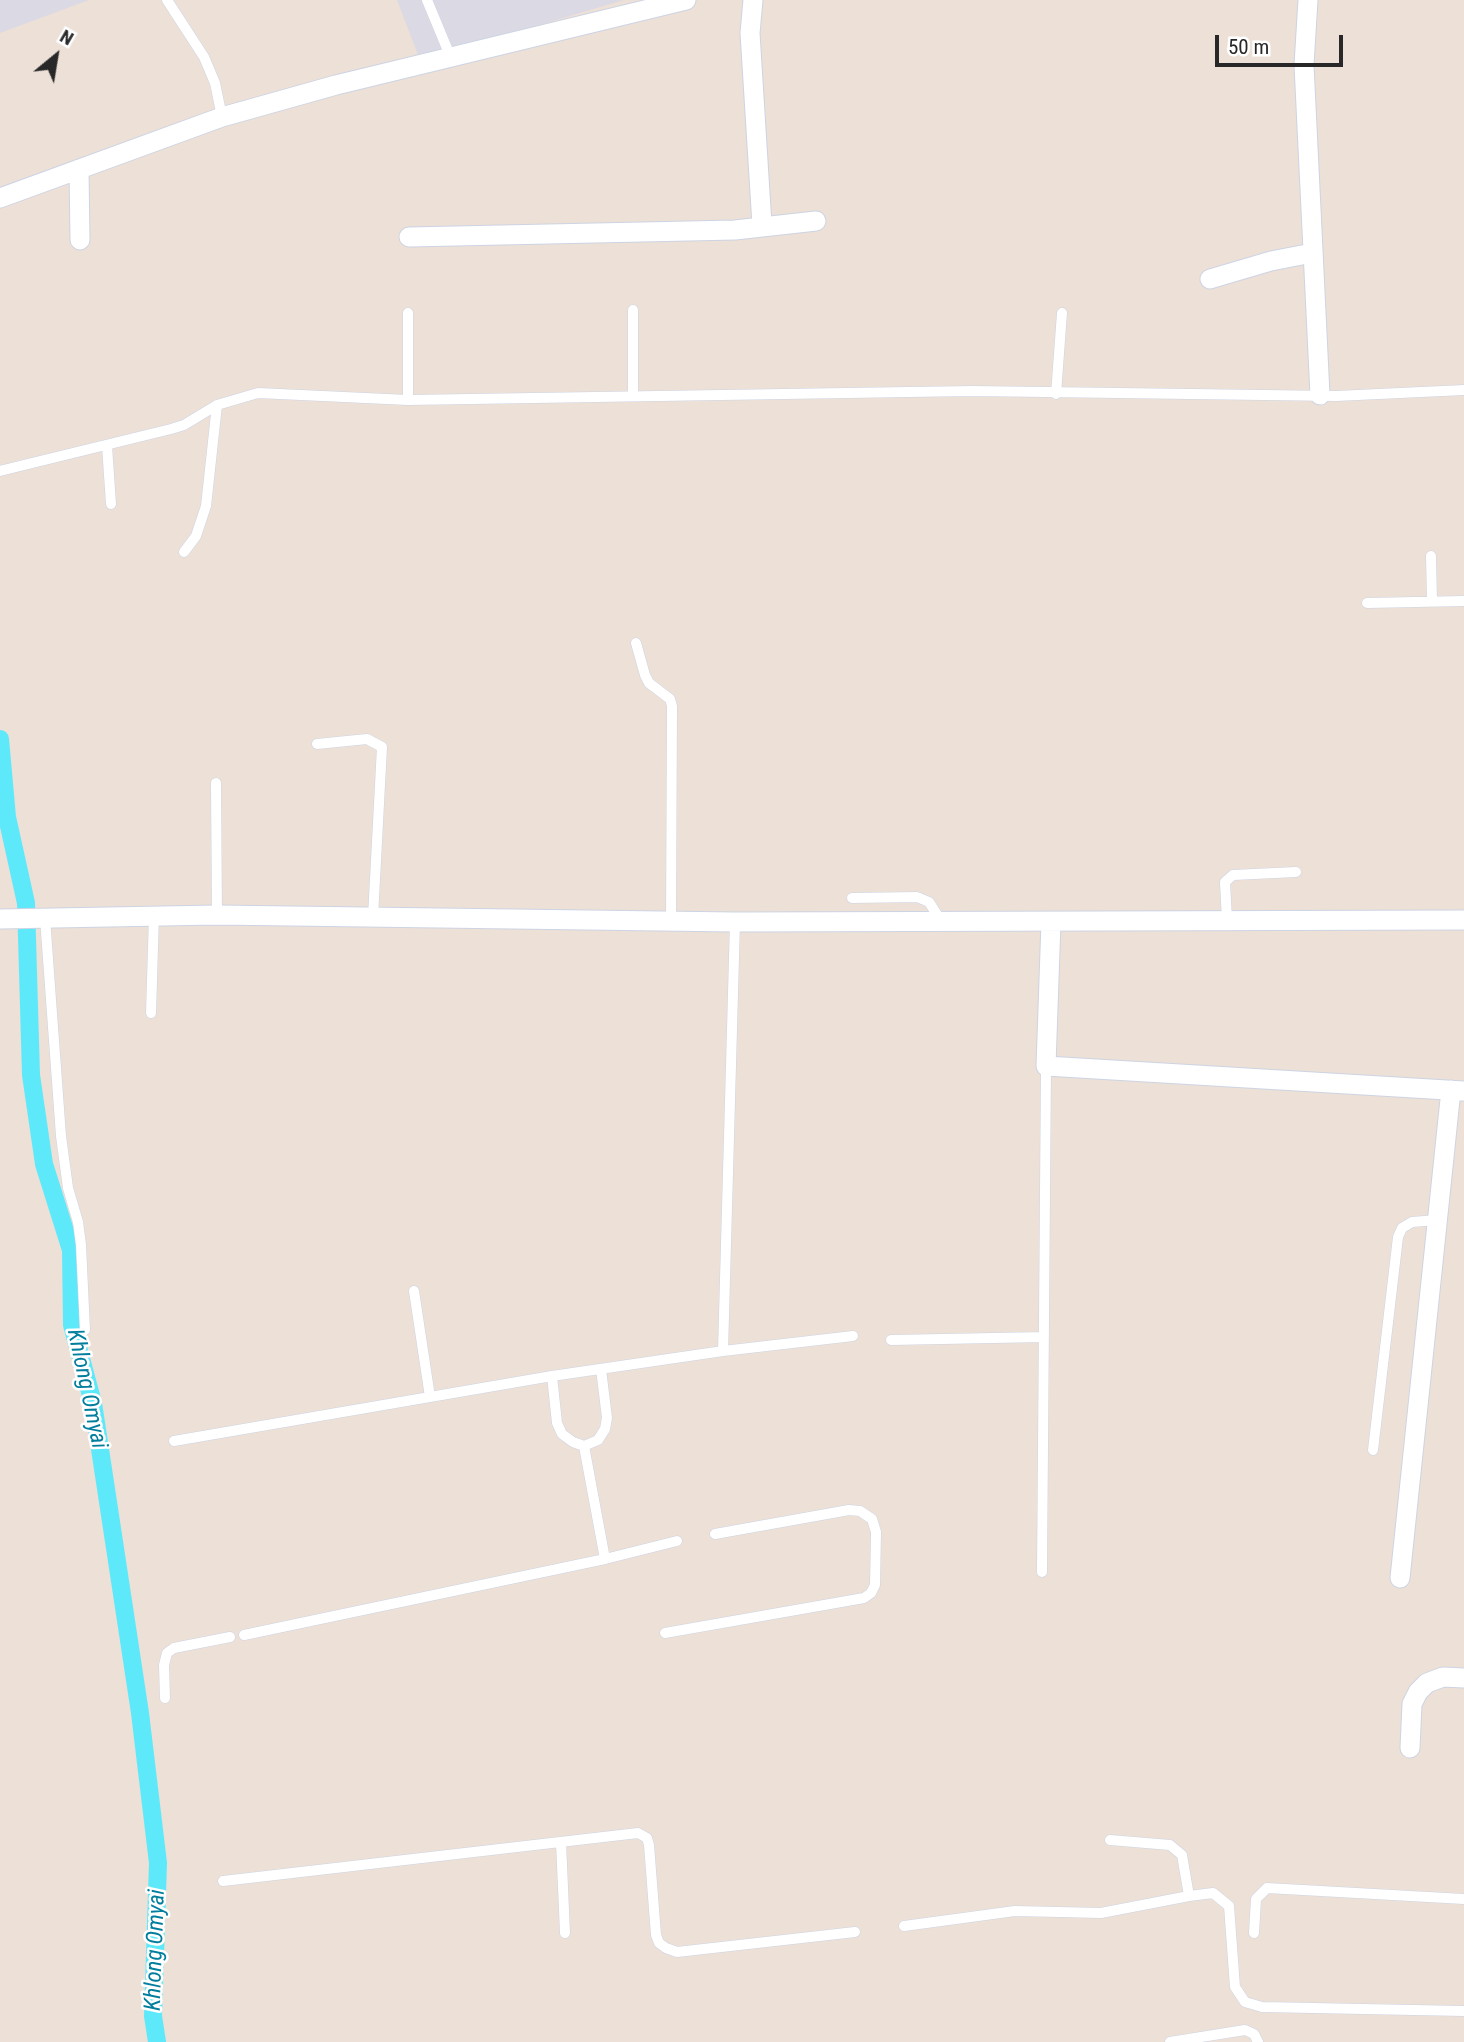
<!DOCTYPE html>
<html>
<head>
<meta charset="utf-8">
<style>
  body { margin:0 }
  #map { position:relative; width:1464px; height:2042px; overflow:hidden; background:#ece0d7; font-family:"Roboto Condensed",sans-serif }
  canvas { display:block }
  .north { position:absolute; left:21px; top:21px; width:70px; height:70px; -webkit-text-stroke:5px #fff; paint-order:stroke; rotate:30deg; font-size:19px; font-weight:700; line-height:28px; text-align:center; color:#282828 }
  .north::after { content:''; display:block; margin:auto; width:24px; height:32px; background:#282828; clip-path:polygon(50% 0,100% 100%,50% 72%,0 100%) }
  .scale { position:absolute; left:1215px; top:35px; width:128px; height:32px; box-sizing:border-box; border:4px solid #282828; border-top:0; padding-left:9px; font-size:21px; line-height:24px; white-space:nowrap; color:#282828; -webkit-text-stroke:5px #fff; paint-order:stroke }
</style>
</head>
<body>
<div id="map">
<canvas width="1464" height="2042"></canvas>
<div class="north">N</div>
<div class="scale">50 m</div>
</div>
<script>
const context = document.querySelector('canvas').getContext('2d');
context.lineJoin = 'round';
function fillPath(path, color) {
  context.fillStyle = color;
  context.fill(path, 'evenodd');
}
function poly(rows) {
  const path = new Path2D();
  for (const r of rows) {
    path.moveTo(r[0], r[1]);
    for (let i = 2; i < r.length; i += 2) path.lineTo(r[i], r[i + 1]);
  }
  return path;
}
function strokePath(path, color, width, dash) {
  context.strokeStyle = color;
  context.lineWidth = width;
  context.lineCap = dash ? 'butt' : 'round';
  context.setLineDash(dash || []);
  context.stroke(path);
}
function label(font, color, halo, rows, align = 'center') {
  context.font = font + ' "Roboto Condensed",sans-serif';
  context.lineWidth = 5;
  context.setLineDash([]);
  context.textBaseline = 'middle';
  context.strokeStyle = halo;
  context.fillStyle = color;
  for (const [text, x, y, turn = 0] of rows) {
    context.save();
    context.translate(x, y);
    context.rotate((+turn || 0) * Math.PI / 180);
    context.textAlign = isNaN(turn) ? turn : align;
    if (halo) context.strokeText(text, 0, 0);
    context.fillText(text, 0, 0);
    context.restore();
  }
}
const industrial = poly([
  [0,0,89,0,0,33],
  [397,0,624,0,420,60]
]);
const canal = poly([
  [0,739,7,817,26,903,31,1075,44,1164,71,1250,72,1325,93,1403,140,1713,158,1863,153,2016,157,2042]
]);
const lane = poly([
  [167,0,204,57,215,83,222,117],
  [427,0,451,58],
  [633,310,633,396],
  [408,313,408,400],
  [1056,394,1062,313],
  [107,446,111,504],
  [0,471,171,429,184,425,217,405,258,393,408,400,972,391,1336,396,1464,390],
  [184,552,196,536,206,506,217,405],
  [1431,556,1432,601],
  [1367,603,1464,601],
  [636,643,645,675,649,683,670,699,672,706,671,920],
  [317,744,367,739,382,747,373,917],
  [216,783,217,915],
  [852,898,917,897,929,902,941,921],
  [45,918,61,1136,68,1188,78,1222,81,1245,85,1330],
  [1227,920,1225,882,1233,875,1296,872],
  [151,1013,154,915],
  [414,1291,430,1397],
  [891,1340,1044,1337],
  [723,1351,853,1336],
  [552,1376,557,1423,562,1434,573,1442,584,1446,598,1440,605,1429,607,1418,601,1369],
  [174,1441,552,1376,723,1351,735,922],
  [1373,1450,1398,1237,1402,1228,1412,1222,1437,1220],
  [605,1559,677,1541],
  [1042,1572,1046,1066],
  [665,1633,864,1598,871,1593,875,1585,876,1532,872,1519,860,1511,849,1510,715,1534],
  [244,1635,605,1559,584,1446],
  [165,1698,164,1665,167,1653,174,1648,230,1637],
  [1110,1840,1170,1845,1182,1855,1189,1896],
  [561,1842,565,1933],
  [223,1881,638,1833,647,1838,649,1845,656,1935,659,1943,666,1948,677,1952,855,1932],
  [904,1926,1015,1911,1101,1913,1189,1896,1213,1893,1229,1906,1235,1987,1245,2002,1262,2007,1464,2011],
  [1254,1933,1256,1899,1267,1888,1464,1899],
  [1170,2042,1245,2030,1254,2034,1258,2042]
]);
const street = poly([
  [753,0,750,33,762,225],
  [1308,0,1304,65,1320,395],
  [79,169,80,240],
  [0,198,222,117,336,85,686,0],
  [409,237,735,230,816,221],
  [1210,279,1271,261,1312,253],
  [0,919,217,915,735,922,1464,920],
  [1051,922,1046,1066,1464,1091],
  [1400,1578,1451,1090],
  [1410,1748,1412,1704,1418,1692,1427,1683,1443,1677,1464,1678]
]);
const waterNames = [
  ["Khlong Omyai",86,1389,78],
  ["Khlong Omyai",156,1950,-88]
];
fillPath(industrial, '#dbd9e3');
strokePath(canal, '#5ee9fb', 18);
strokePath(lane, '#cdd4e3', 11);
strokePath(street, '#cdd4e3', 21);
strokePath(lane, '#fff', 10);
strokePath(street, '#fff', 19);
label('italic 23px', '#017e9d', '#fff', waterNames);
</script>
</body>
</html>
